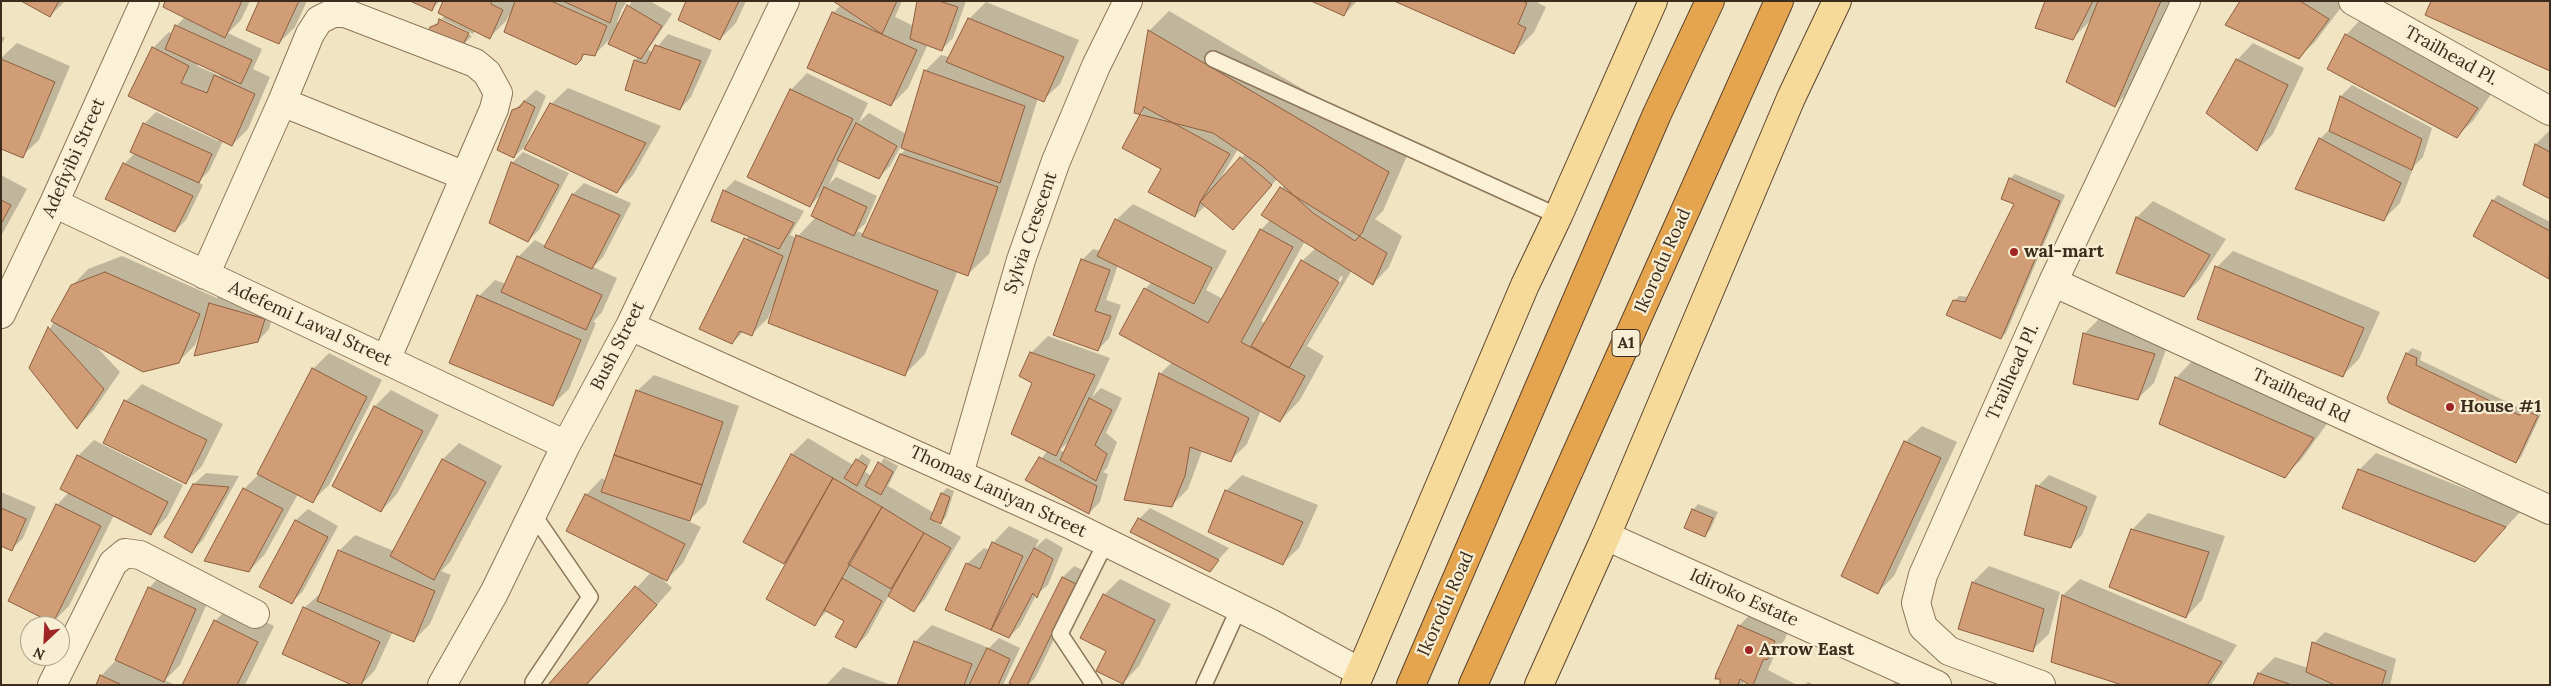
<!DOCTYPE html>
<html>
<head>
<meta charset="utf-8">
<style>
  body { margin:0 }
  #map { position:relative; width:2551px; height:686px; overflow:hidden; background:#f1e4c3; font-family:Lora,serif }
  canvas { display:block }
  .frame { position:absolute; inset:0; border:2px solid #3b2c1d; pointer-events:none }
  .north { position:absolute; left:20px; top:616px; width:50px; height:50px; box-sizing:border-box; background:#f8eed3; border:1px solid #aca08a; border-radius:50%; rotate:205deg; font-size:14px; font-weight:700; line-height:20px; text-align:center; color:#3b2c1d }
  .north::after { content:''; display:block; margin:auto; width:18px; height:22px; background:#9f2525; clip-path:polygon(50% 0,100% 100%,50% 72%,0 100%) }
</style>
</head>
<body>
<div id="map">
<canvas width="2551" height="686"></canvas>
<div class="frame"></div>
<div class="north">N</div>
</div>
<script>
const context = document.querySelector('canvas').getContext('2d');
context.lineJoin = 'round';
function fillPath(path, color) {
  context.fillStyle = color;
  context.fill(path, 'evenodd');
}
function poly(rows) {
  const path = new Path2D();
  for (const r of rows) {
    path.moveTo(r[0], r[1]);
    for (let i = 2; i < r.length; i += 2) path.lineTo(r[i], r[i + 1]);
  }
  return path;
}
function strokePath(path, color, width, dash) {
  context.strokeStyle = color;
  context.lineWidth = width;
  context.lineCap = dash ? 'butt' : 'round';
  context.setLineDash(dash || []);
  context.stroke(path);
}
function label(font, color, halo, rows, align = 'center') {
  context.font = font + ' Lora,serif';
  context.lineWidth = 4.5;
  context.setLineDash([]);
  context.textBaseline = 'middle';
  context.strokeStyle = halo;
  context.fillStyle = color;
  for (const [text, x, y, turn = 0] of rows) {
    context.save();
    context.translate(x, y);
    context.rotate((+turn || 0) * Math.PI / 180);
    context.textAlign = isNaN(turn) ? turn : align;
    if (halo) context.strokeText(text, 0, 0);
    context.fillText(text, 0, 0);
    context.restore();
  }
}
const shadow = poly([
  [24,1,65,1,50,16],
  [167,1,250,1,241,20,228,33,262,49,253,69,270,77,248,129,232,145,223,141,209,171,198,182,203,185,186,220,175,231,124,164,135,153,132,151,144,124,156,112,218,141,219,139,153,48,169,32,173,34,176,26,185,17],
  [198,63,221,74,220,76,197,66],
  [261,1,307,1,295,27,279,43],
  [413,1,440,1,432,9],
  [444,1,627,1,622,9,617,22,619,23,632,1,650,1,672,14,648,50,653,52,668,34,712,50,691,97,680,109,635,60,638,57,612,37,594,55,586,53,581,59,509,15,506,21,490,37,475,30,473,34,442,19,441,21,443,22,437,24,437,26,444,22,472,36,461,47,431,28,446,15],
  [687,1,746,1,736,23,720,39],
  [835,1,902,1,895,17,914,26,918,1,966,1,953,38,942,49,928,44,908,88,891,105,833,13,841,5],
  [1314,1,1357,1,1344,15],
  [1397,1,1539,1,1538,3,1546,7,1534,32,1514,53],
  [2046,1,2169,1,2131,89,2115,106,2093,18,2072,39],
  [2241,1,2343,1,2345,2,2315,42,2298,58],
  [986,2,1079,40,1060,84,1043,100,1038,98,989,254,968,274,958,270,925,354,904,375,773,306,768,318,752,334,744,331,732,343,701,328,749,235,724,191,735,180,804,211,790,235,796,238,816,217,822,193,810,206,791,90,807,73,868,103,859,122,869,113,906,134,925,71,941,55,949,57,969,19],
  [901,146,907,148,901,154,865,234,857,231,865,224,877,196,836,177,829,184,840,160,879,177,890,166],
  [1169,11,1409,151,1383,211,1375,219,1402,236,1389,267,1373,284,1352,270,1307,346,1324,356,1300,400,1280,421,1261,410,1247,444,1230,461,1202,451,1188,489,1172,505,1160,374,1172,362,1121,333,1145,289,1152,282,1118,265,1106,300,1121,305,1109,338,1098,350,1082,260,1093,249,1101,251,1116,220,1133,204,1227,251,1206,290,1223,299,1261,230,1271,219,1284,185,1277,179,1244,217,1206,205,1195,216,1162,169,1142,114,1149,31],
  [1238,149,1245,154,1220,182,1219,181],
  [1305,241,1316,248,1302,261,1266,324,1261,321],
  [1341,276,1343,277,1304,344,1301,344],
  [2362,18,2493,91,2473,121,2456,137,2346,35],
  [1,36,5,38,1,45],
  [17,43,70,66,39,140,22,156,1,147,1,58],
  [2253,43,2304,68,2273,134,2257,150,2237,60],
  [2352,85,2432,128,2423,157,2414,166,2400,203,2384,219,2320,139,2331,128,2341,96],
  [568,88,661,126,633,175,617,192,551,104],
  [536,90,546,96,525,146,514,157,513,111],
  [2550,130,2550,198,2525,185,2536,144],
  [523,152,569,173,539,230,528,241,512,163],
  [2015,174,2065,195,2006,333,2001,338,1954,301,1959,296,1969,297,2016,204,2010,179],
  [1,175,27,189,1,236],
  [584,183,631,203,603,257,593,267,617,278,602,312,593,322,596,323,569,389,552,405,479,296,495,280,506,284,518,257,535,240,546,246,573,194],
  [2498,195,2550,222,2549,277,2475,236,2493,200],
  [2153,201,2226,239,2200,279,2184,296,2118,272,2137,217],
  [2233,251,2380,312,2359,359,2343,375,2217,267],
  [122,256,217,298,222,293,275,308,269,329,258,341,201,331,195,345,178,362,95,345,120,372,93,411,77,427,30,368,72,286,88,269],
  [2101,317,2170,338,2154,383,2137,399,2085,333],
  [1048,336,1110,358,1092,397,1101,388,1122,398,1106,433,1117,442,1107,468,1103,472,1108,474,1100,502,1089,513,1027,480,1047,451,1033,382,1031,353],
  [1071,439,1065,453,1060,450],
  [2412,348,2422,352,2420,360,2526,411,2533,406,2543,410,2521,457,2516,462,2390,402,2407,353],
  [329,353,382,380,329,485,312,501,298,494,265,554,249,571,206,561,244,489,258,475,313,369],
  [2192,361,2329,421,2301,460,2284,476,2176,378],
  [654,375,739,406,706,504,688,521,701,527,683,563,667,579,660,577,672,588,587,685,550,685,651,572,586,495,602,478,606,481,637,391],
  [142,384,223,424,202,466,186,482,126,401],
  [391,390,439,415,397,494,381,511,333,486,375,406],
  [1922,426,1957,442,1894,576,1878,592,1905,442],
  [808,438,853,465,862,454,871,460,865,472,872,476,884,458,898,466,888,486,934,513,942,493,947,488,954,491,946,517,941,522,935,522,961,537,925,599,914,610,889,595,867,635,855,647,846,620,828,610,814,624,786,564,744,542,792,454],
  [897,580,893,590,890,588],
  [94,440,183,485,167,517,151,533,114,515,69,606,53,622,57,505,69,492,78,456],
  [459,443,502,466,450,562,441,571,451,575,430,624,414,640,393,631,375,670,361,685,304,608,322,592,339,551,355,535,394,551,443,459],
  [2376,453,2521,511,2475,561,2359,470],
  [206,473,239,476,203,540,192,551,194,484],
  [1242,475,1318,505,1299,548,1282,564,1226,491],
  [2049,475,2097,496,2082,535,2071,546,2038,486],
  [1,492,36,507,23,538,12,549,1,545],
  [1698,504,1718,512,1710,530,1705,535,1693,510],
  [1150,508,1229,548,1209,570,1139,519],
  [308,509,338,526,303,591,292,602,261,586,296,520],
  [2148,513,2225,536,2202,600,2186,617,2132,530],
  [1009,526,1039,540,1035,548,1046,538,1063,548,1048,585,1036,595,1020,626,1009,637,947,610,967,564,984,548,990,550,993,543],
  [1074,566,1087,572,1035,678,1028,685,1011,682,1063,577],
  [1989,566,2060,592,2049,634,2032,650,1959,628,1973,582],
  [165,571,212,592,180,665,165,680,175,685,97,685,101,676,116,660,149,588],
  [1120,579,1171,604,1139,666,1123,683,1107,650,1104,595],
  [2080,579,2237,645,2211,685,2126,685,2052,661,2063,595],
  [231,605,274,626,245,685,183,685,215,621],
  [1755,609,1791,625,1784,641,1778,647,1768,670,1797,685,1750,685,1746,680,1741,685,1723,685,1739,626],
  [932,625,989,648,999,638,1020,648,1003,685,899,685,915,642],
  [2325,632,2396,659,2390,685,2254,685,2259,673,2275,657,2308,668,2314,643],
  [843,667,891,685,826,685],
  [1906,670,1933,685,1892,685],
  [1808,682,1815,685,1805,685]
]);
const building = poly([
  [21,1,59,1,50,17,21,1],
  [165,1,242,1,225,38,163,7,165,1],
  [259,1,299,1,279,44,246,30,259,1],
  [410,1,436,1,432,11,410,1],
  [443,1,492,1,491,4,503,10,490,39,438,13,443,1],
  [515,1,551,1,607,26,595,56,583,54,581,60,576,65,504,32,515,1],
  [563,1,617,1,610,23,563,1],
  [686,1,739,1,720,40,678,20,686,1],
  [833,1,897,1,882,34,833,1],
  [917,1,939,1,958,7,942,51,910,39,917,1],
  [1311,1,1351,1,1344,16,1311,1],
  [1394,1,1522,1,1527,3,1518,24,1526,28,1514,54,1394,1],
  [2045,1,2093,1,2073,40,2035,28,2045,1],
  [2098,1,2161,1,2115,107,2066,82,2098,1],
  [2240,1,2300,1,2329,19,2299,59,2225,25,2240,1],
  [2431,1,2550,1,2550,71,2425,15,2431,1],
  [627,5,662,26,641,59,608,44,627,5],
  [832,12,917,50,891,106,807,68,832,12],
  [968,18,1064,57,1044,102,946,62,968,18],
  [439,19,469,33,461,48,425,40,430,27,438,24,439,19],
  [175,25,252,60,241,84,165,49,175,25],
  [1148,30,1389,172,1362,233,1355,241,1313,213,1263,167,1213,133,1134,113,1148,30],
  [2345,34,2478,108,2457,138,2327,69,2345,34],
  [655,45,701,61,680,110,625,90,634,60,646,64,655,45],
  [152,47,189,66,181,83,207,93,214,75,255,94,232,146,128,96,152,47],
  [1,59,55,82,23,158,1,149,1,59],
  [2236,59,2288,85,2257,151,2206,113,2236,59],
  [924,70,1025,106,1000,183,901,148,924,70],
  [790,89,853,119,810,207,747,177,790,89],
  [2340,96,2422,139,2412,170,2329,131,2340,96],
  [524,101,535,107,514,158,497,150,512,110,520,107,524,101],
  [550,103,646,143,617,193,524,149,550,103],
  [1144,107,1230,154,1200,202,1195,217,1148,192,1161,169,1122,148,1144,107],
  [143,123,212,154,199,183,130,152,143,123],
  [856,123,897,146,879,179,837,160,856,123],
  [2319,138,2401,183,2384,221,2295,189,2319,138],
  [2535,144,2550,152,2550,199,2523,185,2535,144],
  [900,154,998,187,968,276,862,236,900,154],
  [1240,157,1272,185,1233,230,1200,202,1240,157],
  [511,162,559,185,528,242,489,223,511,162],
  [123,163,193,196,175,232,105,199,123,163],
  [2009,178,2060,201,2001,339,1946,315,1953,300,1965,302,2014,204,2001,199,2009,178],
  [824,187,867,207,854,236,811,216,824,187],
  [1280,187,1387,253,1373,285,1261,215,1280,187],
  [723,190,794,223,779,249,711,221,723,190],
  [572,194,620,215,592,269,544,247,572,194],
  [1,200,11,205,1,224,1,200],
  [2492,200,2550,231,2549,279,2473,236,2492,200],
  [2136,217,2210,255,2184,297,2116,273,2136,217],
  [1115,219,1212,268,1194,304,1097,256,1115,219],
  [1260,229,1293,247,1241,342,1305,376,1280,422,1119,334,1144,288,1208,323,1260,229],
  [796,235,938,291,905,376,768,323,796,235],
  [744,238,783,256,752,336,740,331,732,344,699,329,744,238],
  [517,256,602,295,586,330,501,292,517,256],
  [1081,259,1110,270,1095,311,1111,316,1098,351,1053,335,1081,259],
  [1301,260,1339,282,1289,368,1251,346,1301,260],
  [2215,266,2364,328,2343,377,2197,319,2215,266],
  [105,272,200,314,179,363,143,372,51,321,71,285,105,272],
  [477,295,581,340,553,406,449,363,477,295],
  [209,303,265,319,258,342,194,356,209,303],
  [48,327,104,389,77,429,29,368,48,327],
  [2083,333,2155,354,2138,400,2073,384,2083,333],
  [1030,352,1095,375,1056,456,1011,434,1032,383,1019,376,1030,352],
  [2406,353,2417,358,2416,365,2519,415,2527,411,2538,416,2516,463,2389,403,2387,398,2406,353],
  [312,368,367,397,313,503,257,474,312,368],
  [1159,373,1249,418,1231,462,1190,447,1185,476,1172,507,1124,500,1159,373],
  [2175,377,2314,438,2285,478,2159,424,2175,377],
  [636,390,723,422,702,485,614,455,636,390],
  [1089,398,1112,410,1095,445,1107,454,1096,481,1060,460,1089,398],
  [124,400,207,440,186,484,103,443,124,400],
  [374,406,423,431,381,512,332,486,374,406],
  [1904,441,1941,458,1878,594,1841,576,1904,441],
  [791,454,833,478,784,564,743,542,791,454],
  [77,455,168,502,151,535,60,489,77,455],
  [614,455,702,485,690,521,601,492,614,455],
  [1039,457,1097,486,1089,514,1025,480,1039,457],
  [442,459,486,482,434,580,390,556,442,459],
  [856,459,867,466,857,486,844,478,856,459],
  [878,462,893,472,881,495,865,486,878,462],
  [2358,469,2506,527,2475,562,2342,508,2358,469],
  [833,478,882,507,815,626,766,599,833,478],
  [193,484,229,487,192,553,164,537,193,484],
  [2036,485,2087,507,2071,548,2024,535,2036,485],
  [243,488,283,509,249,572,204,561,243,488],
  [1225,490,1303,522,1283,565,1208,532,1225,490],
  [941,493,950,497,941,524,930,519,941,493],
  [585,494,685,544,667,581,566,531,585,494],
  [56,504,101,526,53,623,8,601,56,504],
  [882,507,924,533,891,589,848,564,882,507],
  [1,508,26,519,12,551,1,546,1,508],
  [1692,509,1713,518,1705,537,1684,528,1692,509],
  [1138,518,1219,560,1210,572,1130,532,1138,518],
  [295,520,328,537,292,604,259,587,295,520],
  [2131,529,2209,552,2186,618,2109,587,2131,529],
  [924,533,951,548,914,612,888,596,924,533],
  [992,542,1023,556,991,630,945,610,966,563,980,569,992,542],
  [1034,548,1053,559,1037,598,1033,593,1009,638,991,630,1034,548],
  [338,550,435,591,414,642,317,601,338,550],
  [1062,577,1076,584,1027,685,1013,685,1009,683,1062,577],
  [842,578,882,601,856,648,835,637,844,621,824,610,842,578],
  [1972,582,2044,609,2033,652,1958,629,1972,582],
  [635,586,657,605,586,685,548,685,635,586],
  [148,587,196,609,164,682,115,660,148,587],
  [1103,594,1155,620,1123,684,1096,671,1106,651,1080,638,1103,594],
  [2062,595,2222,662,2207,685,2122,685,2051,662,2062,595],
  [303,607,380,642,361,685,352,685,282,654,303,607],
  [214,620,258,642,237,685,182,685,214,620],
  [1738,625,1775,641,1768,659,1763,660,1753,685,1749,685,1740,679,1738,685,1720,685,1720,679,1715,679,1716,674,1738,625],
  [914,641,972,664,964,685,897,685,914,641],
  [2312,642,2386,671,2382,685,2335,685,2306,672,2312,642],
  [987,648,1010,659,998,685,969,685,987,648],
  [2258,673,2292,685,2253,685,2258,673],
  [100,675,122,685,96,685,100,675]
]);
const lane = poly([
  [1213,59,1558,216],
  [533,514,590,597,533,682],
  [1094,685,1060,634,1106,542],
  [1204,685,1239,608]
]);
const street = poly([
  [2353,1,2550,111],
  [282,102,465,176],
  [54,203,566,445],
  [205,275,282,102,310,34,319,20,333,13,345,13,475,63,487,73,498,93,494,109,386,360],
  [2053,282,2550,510],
  [1,314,54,203,145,1],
  [630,326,1069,524,1270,623,1360,672],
  [959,474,1021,260,1056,161,1096,66,1128,1],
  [1606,536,1937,685],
  [52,685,113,563,125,553,140,555,255,614],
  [442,685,494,593,566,445,630,326,785,1],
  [2041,685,1949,651,1923,627,1916,603,1923,575,2053,282,2186,1]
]);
const primary = poly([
  [1355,685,1525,285,1558,216,1653,1],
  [1539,685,1606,536,1791,98,1837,1]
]);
const highway = poly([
  [1411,685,1657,114,1710,1],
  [1473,685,1779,1]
]);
const markers = [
  [2014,252,5,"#9f2525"],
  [2450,407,5,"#9f2525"],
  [1749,650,5,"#9f2525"]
];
const shields = [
  [1626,343,28]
];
const shieldNames = [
  ["A1",1626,343]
];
const streetNames = [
  ["Trailhead Pl.",2451,56,29],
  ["Adefiyibi Street",74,158,-66],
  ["Sylvia Crescent",1031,233,-71],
  ["Ikorodu Road",1663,261,-66],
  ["Adefemi Lawal Street",310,324,25],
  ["Bush Street",618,346,-63],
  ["Trailhead Pl.",2013,372,-66],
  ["Trailhead Rd",2301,396,25],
  ["Thomas Laniyan Street",998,492,25],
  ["Idiroko Estate",1744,598,24],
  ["Ikorodu Road",1446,604,-66]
];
const poiNames = [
  ["wal-mart",2024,252],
  ["House #1",2460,407],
  ["Arrow East",1759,650]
];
fillPath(shadow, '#0003');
fillPath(building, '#d19d77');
strokePath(building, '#8d5e3d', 1);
strokePath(lane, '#8c7558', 18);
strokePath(street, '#8c7558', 30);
strokePath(primary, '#5a422d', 30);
strokePath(highway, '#5a422d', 30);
strokePath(lane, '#fbf1d7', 15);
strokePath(street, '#fbf1d7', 28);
strokePath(primary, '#f6da99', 28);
strokePath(highway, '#e5a54f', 28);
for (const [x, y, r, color] of markers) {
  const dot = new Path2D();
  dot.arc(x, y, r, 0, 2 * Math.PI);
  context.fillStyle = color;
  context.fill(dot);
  strokePath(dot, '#f8eed3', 2);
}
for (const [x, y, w] of shields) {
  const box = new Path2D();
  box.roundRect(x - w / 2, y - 13.5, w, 27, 4);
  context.fillStyle = '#f8eed3';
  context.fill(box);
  strokePath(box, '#3b2c1d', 1);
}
label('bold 16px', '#3b2c1d', null, shieldNames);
label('18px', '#3b2c1d', '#f8eed3', streetNames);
label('bold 18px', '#3b2c1d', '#f8eed3', poiNames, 'left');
</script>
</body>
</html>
